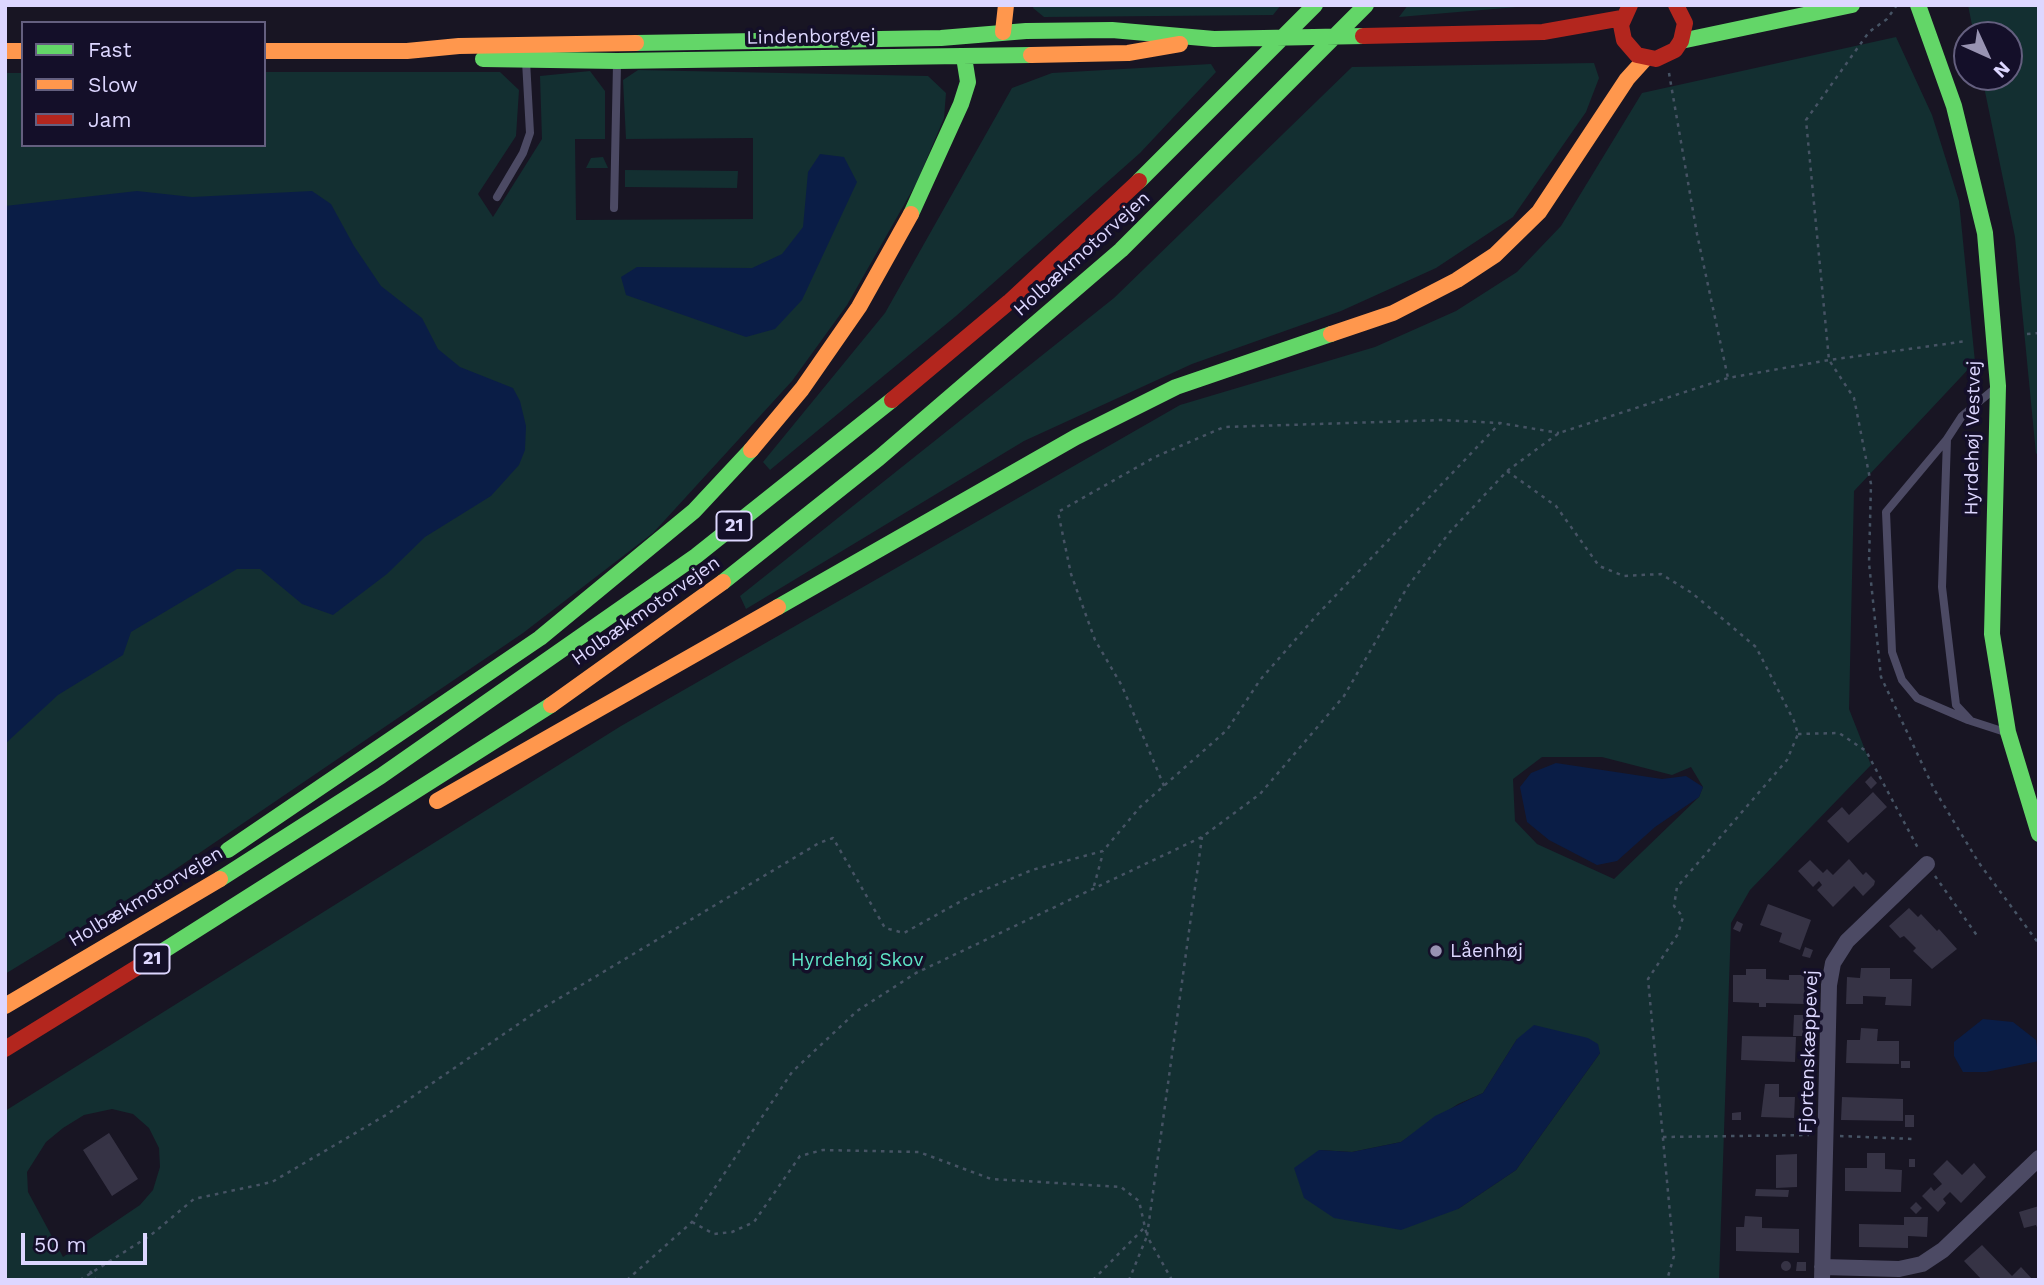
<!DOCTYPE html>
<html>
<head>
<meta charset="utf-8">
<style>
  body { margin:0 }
  #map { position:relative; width:2044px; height:1285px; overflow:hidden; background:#181523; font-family:"Work Sans",sans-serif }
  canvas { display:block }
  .frame { position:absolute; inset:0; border:7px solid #ddd7ff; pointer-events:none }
  .legend { position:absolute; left:21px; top:21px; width:245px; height:126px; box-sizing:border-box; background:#140f29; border:2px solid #645f7f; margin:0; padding:9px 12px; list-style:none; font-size:21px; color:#ddd7ff }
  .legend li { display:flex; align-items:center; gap:14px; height:35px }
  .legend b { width:35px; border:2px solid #645f7f }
  .north { position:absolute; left:1953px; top:21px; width:70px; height:70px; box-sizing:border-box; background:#140f29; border:2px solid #645f7f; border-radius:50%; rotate:135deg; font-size:19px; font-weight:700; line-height:28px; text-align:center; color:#ddd7ff }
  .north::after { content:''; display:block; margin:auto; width:24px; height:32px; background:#9893b2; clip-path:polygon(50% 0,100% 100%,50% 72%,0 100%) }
  .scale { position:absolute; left:21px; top:1233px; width:126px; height:32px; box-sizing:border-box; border:4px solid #ddd7ff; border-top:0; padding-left:9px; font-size:21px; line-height:24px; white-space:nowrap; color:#ddd7ff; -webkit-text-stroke:5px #140f29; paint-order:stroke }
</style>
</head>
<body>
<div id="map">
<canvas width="2044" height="1285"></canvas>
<div class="frame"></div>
<ul class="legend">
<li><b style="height:9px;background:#63d668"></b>Fast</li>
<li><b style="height:9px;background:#ff974d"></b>Slow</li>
<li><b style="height:9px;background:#b3261e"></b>Jam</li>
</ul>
<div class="north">N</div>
<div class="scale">50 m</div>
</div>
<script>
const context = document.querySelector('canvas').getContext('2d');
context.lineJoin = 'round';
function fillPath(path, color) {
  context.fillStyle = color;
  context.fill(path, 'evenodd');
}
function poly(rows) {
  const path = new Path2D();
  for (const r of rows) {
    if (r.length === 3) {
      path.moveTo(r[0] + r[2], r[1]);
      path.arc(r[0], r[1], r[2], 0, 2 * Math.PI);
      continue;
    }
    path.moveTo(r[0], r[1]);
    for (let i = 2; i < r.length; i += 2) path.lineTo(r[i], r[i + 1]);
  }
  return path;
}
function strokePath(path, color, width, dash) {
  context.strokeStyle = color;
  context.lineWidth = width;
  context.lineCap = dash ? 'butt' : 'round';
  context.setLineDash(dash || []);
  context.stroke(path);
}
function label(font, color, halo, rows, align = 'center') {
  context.font = font + ' "Work Sans",sans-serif';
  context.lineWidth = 7;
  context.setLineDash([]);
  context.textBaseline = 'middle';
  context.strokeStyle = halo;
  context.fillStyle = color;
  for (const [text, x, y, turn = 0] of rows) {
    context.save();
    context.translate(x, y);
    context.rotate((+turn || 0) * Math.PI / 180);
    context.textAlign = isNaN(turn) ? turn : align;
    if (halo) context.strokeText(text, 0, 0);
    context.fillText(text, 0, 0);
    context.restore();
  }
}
const green = poly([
  [1034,5,1281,5,1273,15,1044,17,1033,8],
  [1408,5,1541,5,1399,17],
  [1968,5,2039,5,2039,452,2036,454,2015,237,1982,77,2009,77,2009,35,1974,35],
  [1896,37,1932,115,1959,201,1975,362,1854,491,1849,709,1871,765,1750,890,1731,923,1719,1280,5,1280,5,1111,621,726,1180,405,1375,347,1456,311,1517,272,1561,226,1642,93],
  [1542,757,1602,757,1672,775,1691,767,1703,787,1699,797,1614,879,1537,844,1515,821,1513,779],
  [1517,1039,1600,1053,1516,1170,1458,1209,1319,1150,1352,1152,1401,1142,1458,1104,1483,1093],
  [112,1109,133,1114,149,1128,159,1148,160,1167,153,1190,140,1205,63,1257,28,1192,27,1172,46,1142,63,1128,84,1115],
  [1594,63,1599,78,1586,112,1513,217,1436,268,1341,311,1192,364,1024,441,746,609,740,596,1114,298,1352,67],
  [1211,64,1216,72,1140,153,956,316,770,470,763,462,885,313,1012,88,1052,73],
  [638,70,928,76,946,93,944,118,917,182,847,305,792,381,653,533,523,633,164,877,5,974,5,73,23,73,23,145,264,145,264,72,500,72,519,90,516,136,478,194,493,217,542,139,540,76,590,71,605,91,605,139,575,139,576,220,753,219,753,138,626,139,623,80],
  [603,157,608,168,586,168,591,158],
  [625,170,738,171,737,188,625,187]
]);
const water = poly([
  [820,154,844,157,857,182,802,300,775,329,746,337,626,295,621,277,637,267,752,268,782,254,803,227,808,172],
  [137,191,192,197,312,191,331,204,354,246,381,286,422,318,438,349,460,367,513,388,520,401,526,426,525,450,519,465,491,496,425,537,387,574,333,615,302,604,260,569,237,569,131,632,123,655,58,695,5,744,5,206],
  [1556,763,1662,779,1686,776,1703,787,1699,797,1655,827,1617,861,1597,865,1549,840,1527,822,1520,787,1531,773],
  [1983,1019,2013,1022,2036,1040,2039,1061,1986,1072,1963,1072,1954,1056,1954,1042],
  [1534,1025,1588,1038,1598,1044,1600,1053,1516,1170,1458,1209,1401,1230,1334,1218,1304,1198,1294,1168,1319,1150,1352,1152,1401,1142,1435,1116,1483,1093,1517,1039]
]);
const building = poly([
  [1871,776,1877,783,1871,789,1865,782],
  [1873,792,1887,807,1848,843,1827,821,1842,807,1849,815],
  [1849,859,1863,875,1866,872,1875,881,1874,885,1863,896,1854,886,1833,907,1817,890,1822,885,1819,881,1813,887,1798,871,1810,860,1823,873,1827,869,1833,875],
  [1768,904,1811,920,1800,950,1779,942,1782,933,1760,925],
  [1909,908,1918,917,1921,914,1937,931,1939,929,1957,949,1932,969,1913,951,1916,948,1904,936,1900,938,1889,926],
  [1737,921,1743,924,1740,932,1733,929],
  [1805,947,1813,950,1810,958,1802,956],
  [1861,968,1890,968,1890,979,1912,979,1911,1006,1885,1005,1886,997,1863,996,1863,1004,1846,1004,1847,977,1860,978],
  [1746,969,1766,969,1766,979,1789,980,1789,975,1804,975,1805,1004,1766,1003,1766,1007,1759,1007,1759,1003,1733,1002,1733,975,1746,975],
  [1794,1015,1812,1015,1811,1036,1793,1036],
  [1861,1028,1878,1029,1877,1041,1899,1041,1899,1064,1846,1063,1847,1040,1860,1040],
  [1742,1036,1796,1037,1795,1062,1741,1060],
  [1901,1061,1910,1061,1910,1068,1901,1068],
  [1765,1084,1779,1084,1779,1097,1795,1097,1794,1118,1761,1117],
  [1842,1097,1903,1099,1903,1121,1841,1120],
  [1741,1112,1741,1120,1732,1120,1732,1113],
  [1905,1115,1914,1115,1914,1127,1905,1127],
  [109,1133,138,1179,112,1196,83,1150],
  [1867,1153,1885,1153,1885,1169,1902,1170,1901,1192,1845,1191,1845,1168,1867,1168],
  [1797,1154,1797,1187,1776,1188,1776,1155],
  [1909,1159,1915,1159,1915,1167,1909,1167],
  [1947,1160,1962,1175,1974,1163,1986,1177,1961,1203,1950,1192,1943,1199,1946,1203,1938,1212,1922,1196,1931,1187,1934,1191,1942,1184,1933,1174],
  [1756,1189,1789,1190,1788,1197,1755,1196],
  [1916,1202,1922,1208,1916,1214,1910,1208],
  [2039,1206,2039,1232,2036,1225,2024,1228,2019,1212],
  [1745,1216,1762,1217,1762,1228,1799,1229,1799,1253,1736,1251,1736,1227,1744,1227],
  [1904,1217,1928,1217,1927,1237,1908,1236,1908,1248,1859,1247,1859,1224,1904,1225],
  [1982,1245,2012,1276,2021,1267,2033,1280,1982,1280,1964,1261],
  [1786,1266,5],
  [1797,1262,1806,1262,1806,1271,1796,1271]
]);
const path = poly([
  [1897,5,1887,19,1869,32,1806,120,1829,360,1854,398,1871,484,1869,563,1881,677,1934,789,1979,863,2039,944],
  [1669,73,1697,234,1728,378],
  [2027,334,2039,333],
  [1507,471,1556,506,1599,566,1624,576,1661,574,1692,593,1756,647,1794,721,1798,734,1787,760,1677,887,1674,906,1683,917,1678,934,1648,979,1674,1256,1667,1280],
  [1798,734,1839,733,1866,751,1919,850],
  [1164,786,1122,686,1095,640,1071,574,1058,512,1155,457,1224,427,1442,420,1500,423,1559,433],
  [1935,876,1978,937],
  [1094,886,1103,853],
  [1840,1136,1913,1139],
  [1663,1137,1809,1135],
  [692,1222,714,1234,732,1232,754,1222,800,1156,823,1150,919,1152,991,1179,1121,1187,1139,1201,1147,1236,1129,1280],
  [90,1271,96,1280],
  [80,1280,151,1235,194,1199,272,1182,386,1115,533,1014,819,843,833,838,885,928,904,933,972,895,1032,870,1103,851,1140,807,1227,730,1260,680,1317,615,1500,423],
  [627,1280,692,1222,792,1072,857,1011,916,973,1202,837,1260,794,1344,696,1408,586,1449,533,1507,471,1559,433,1728,378,1829,360,1967,341],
  [1093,1280,1145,1227],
  [1172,1280,1147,1236,1202,837]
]);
const lane = poly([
  [497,197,523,153,530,133,526,61],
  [614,208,617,64],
  [1993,390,1962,416,1947,439,1942,587,1956,705,1971,721,2005,732],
  [1947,439,1886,512,1892,652,1902,680,1917,698,1968,720]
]);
const street = poly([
  [1822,1267,1899,1269,1922,1264,1943,1250,2039,1158],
  [1822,1280,1829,985,1833,963,1847,941,1927,864]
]);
const fast = poly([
  [1918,5,1954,106,1985,233,1998,386,1992,634,2008,732,2039,834],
  [1681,41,1852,5],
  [636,43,941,38,1026,31,1112,30,1214,39,1363,36],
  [483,59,617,61,1031,55],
  [1139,181,1315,5],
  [911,214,961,104,968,82,964,57],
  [723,582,879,458,1121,250,1366,5],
  [778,607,1076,437,1176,387,1331,334],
  [228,850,540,638,694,511,751,450],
  [220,879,381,776,696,556,892,400],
  [141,965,551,705]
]);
const slow = poly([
  [1003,32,1006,5],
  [5,51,23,51],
  [264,51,407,51,459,46,636,43],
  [1031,55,1128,53,1180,44],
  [1331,334,1393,313,1457,280,1495,255,1539,212,1627,79,1646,58],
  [751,450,802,389,859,307,911,214],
  [551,705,723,582],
  [437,801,778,607],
  [5,1006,220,879]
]);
const jam = poly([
  [1630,5,1621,25,1624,40,1637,55,1656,59,1675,50,1681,41,1685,23,1676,5],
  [1363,36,1543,32,1622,18],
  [892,400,1009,302,1139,181],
  [5,1049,141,965]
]);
const markers = [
  [1436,951,7,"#9893b2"]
];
const shields = [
  [734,526,35],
  [152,959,35]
];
const shieldNames = [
  ["21",734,526],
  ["21",152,959]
];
const streetNames = [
  ["Lindenborgvej",811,37,-1],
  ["Holbækmotorvejen",1082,254,-42],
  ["Hyrdehøj Vestvej",1973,438,-89],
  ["Holbækmotorvejen",646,611,-35],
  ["Holbækmotorvejen",146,897,-31],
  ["Fjortenskæppevej",1809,1052,-88]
];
const poiNames = [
  ["Låenhøj",1450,951]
];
const parkNames = [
  ["Hyrdehøj Skov",857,960]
];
fillPath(green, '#132f31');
fillPath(water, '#0a1d46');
fillPath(building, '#363345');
strokePath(path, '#465364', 2.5, [3.5, 5]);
strokePath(lane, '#4c4a64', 8);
strokePath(street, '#4c4a64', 16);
strokePath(fast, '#63d668', 16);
strokePath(slow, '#ff974d', 16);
strokePath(jam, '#b3261e', 16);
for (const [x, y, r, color] of markers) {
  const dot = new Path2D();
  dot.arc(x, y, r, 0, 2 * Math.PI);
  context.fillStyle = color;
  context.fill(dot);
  strokePath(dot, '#140f29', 2.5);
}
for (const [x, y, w] of shields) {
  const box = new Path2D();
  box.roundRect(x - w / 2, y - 14.5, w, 29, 5);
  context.fillStyle = '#140f29';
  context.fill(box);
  strokePath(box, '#ddd7ff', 2);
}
label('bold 18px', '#ddd7ff', null, shieldNames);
label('19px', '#ddd7ff', '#140f29', streetNames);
label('19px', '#ddd7ff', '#140f29', poiNames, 'left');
label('19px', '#5ee4c6', '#140f29', parkNames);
</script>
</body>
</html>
